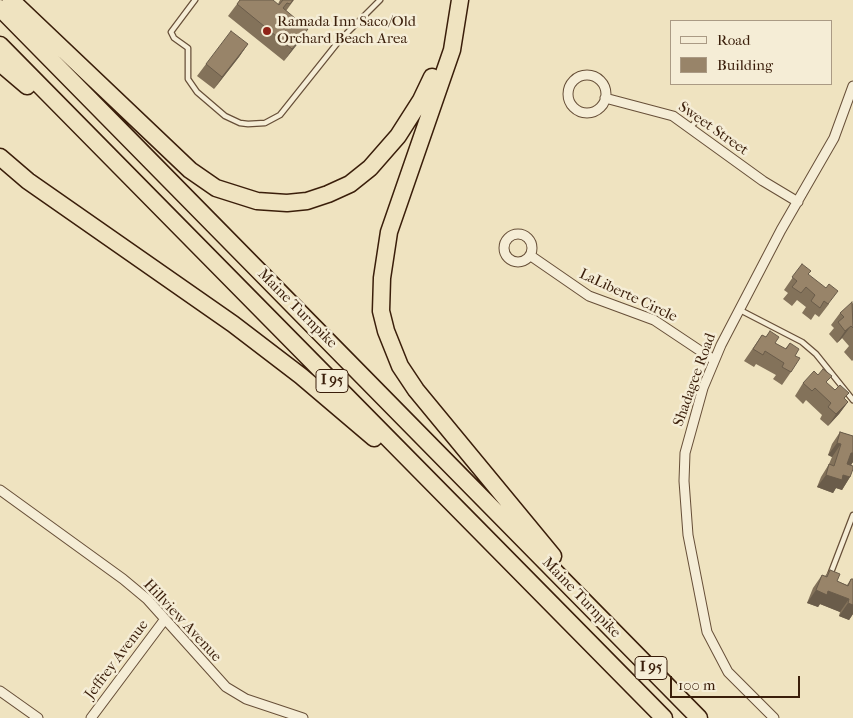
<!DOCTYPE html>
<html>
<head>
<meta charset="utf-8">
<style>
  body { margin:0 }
  #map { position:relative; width:853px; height:718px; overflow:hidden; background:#efe3c0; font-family:"IM FELL French Canon",serif }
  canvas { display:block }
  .legend { position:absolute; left:670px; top:20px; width:162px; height:65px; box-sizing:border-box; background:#f5edd6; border:1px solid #aa9a84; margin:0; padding:6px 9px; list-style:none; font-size:15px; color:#3a1e0a }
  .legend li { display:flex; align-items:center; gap:10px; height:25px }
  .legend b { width:25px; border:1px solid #aa9a84 }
  .scale { position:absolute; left:670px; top:676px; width:130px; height:22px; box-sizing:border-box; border:2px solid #3a1e0a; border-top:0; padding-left:6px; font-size:15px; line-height:18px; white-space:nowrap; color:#3a1e0a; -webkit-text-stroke:4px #f5edd6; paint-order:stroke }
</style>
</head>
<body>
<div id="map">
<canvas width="853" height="718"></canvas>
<ul class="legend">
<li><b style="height:6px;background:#f5edd6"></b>Road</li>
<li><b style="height:14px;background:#988469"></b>Building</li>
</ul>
<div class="scale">100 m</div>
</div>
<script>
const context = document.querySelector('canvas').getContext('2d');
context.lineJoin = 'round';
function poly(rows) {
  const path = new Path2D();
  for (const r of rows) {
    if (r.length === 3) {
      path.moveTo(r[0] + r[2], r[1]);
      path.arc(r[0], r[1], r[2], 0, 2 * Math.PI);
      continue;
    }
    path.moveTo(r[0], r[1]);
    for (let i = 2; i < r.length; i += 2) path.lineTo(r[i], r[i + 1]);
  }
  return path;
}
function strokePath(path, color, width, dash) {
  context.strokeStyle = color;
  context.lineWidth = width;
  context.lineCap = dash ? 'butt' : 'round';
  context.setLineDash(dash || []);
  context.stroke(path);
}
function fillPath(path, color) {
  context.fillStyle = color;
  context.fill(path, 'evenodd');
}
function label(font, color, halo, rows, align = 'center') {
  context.font = font + ' "IM FELL French Canon",serif';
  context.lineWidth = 5;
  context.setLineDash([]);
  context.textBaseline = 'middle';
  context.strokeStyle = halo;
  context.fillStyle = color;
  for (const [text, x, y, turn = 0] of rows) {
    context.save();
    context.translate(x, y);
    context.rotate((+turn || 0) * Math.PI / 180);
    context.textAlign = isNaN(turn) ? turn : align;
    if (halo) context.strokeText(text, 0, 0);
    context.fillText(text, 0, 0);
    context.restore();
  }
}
const service = poly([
  [195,0,171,32,174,38,188,48,188,79,197,92,225,116,240,123,248,124,265,123,280,115,339,41,380,0],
  [690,128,697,120],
  [740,310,802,342,816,354,853,400],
  [830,575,853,515]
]);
const minor = poly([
  [587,94,19],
  [605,98,673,116,763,181,798,202],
  [518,248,14],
  [531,256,589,296,654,320,714,360],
  [0,490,123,579,147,599,226,687,246,699,303,718],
  [0,691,38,718],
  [91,718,165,619],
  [774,718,728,672,707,632,688,535,684,481,685,453,703,388,721,345,781,230,834,138,853,86]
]);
const motorway = poly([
  [11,0,190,170,216,188,257,201,287,203,307,201,328,194,350,184,370,168,398,136,421,100,432,77],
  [460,0,452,50,389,232,382,278,381,311,386,331,400,366,416,390,553,556],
  [0,8,699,718],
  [0,45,664,718],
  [0,63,27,86],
  [0,157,28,181,233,324,301,376,374,438]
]);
const wall = poly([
  [240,0,278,4,280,0,294,0,286,11,308,29,284,61,228,16],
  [248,44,239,57,214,89,197,76,206,64],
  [802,264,808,274,829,304,819,317,815,314,811,320,802,313,806,307,797,300,792,306,783,299,788,293,784,290],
  [853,303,853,360,852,361,844,352,849,346,842,338,837,343,829,334,834,328,831,325,840,313],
  [770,331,775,343,785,349,790,343,795,356,791,372,782,385,773,379,776,375,756,364,754,367,744,361,762,335,766,337],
  [803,383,827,383,835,390,849,393,844,399,848,402,839,414,828,426,820,419,822,415,806,400,803,404,795,396],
  [840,432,853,436,853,462,851,465,850,477,842,490,836,488,833,493,817,487,821,477,829,464,832,457,828,455,832,444],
  [830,570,837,581,847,585,851,579,853,579,853,614,849,620,839,616,840,612,820,604,818,607,807,603,813,588,822,575,825,576]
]);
const shadedWall = poly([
  [308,29,300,41,284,61,292,49],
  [248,44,239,57,214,89,222,77],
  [851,326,842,338,837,343,845,331],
  [848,402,839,414,828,426,836,414],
  [837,443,841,444,832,457,828,455],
  [851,453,853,453,853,462,849,468,842,465],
  [826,475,843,475,850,477,842,490,836,488,833,493,817,487],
  [816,590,828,591,849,599,840,612,820,604,818,607,807,603],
  [848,603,853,605,853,614,849,620,839,616]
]);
const building = poly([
  [240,0,273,0,279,5,283,0,293,0,290,4,287,3,283,8,308,29,292,49,237,4,240,0],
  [231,31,248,44,222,77,206,64,231,31],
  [802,264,811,271,808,274,826,288,829,284,838,291,828,304,824,301,820,308,811,301,815,295,806,287,801,293,792,287,797,281,792,277,802,264],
  [852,302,853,328,851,326,845,331,838,322,844,317,840,313,852,302],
  [770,331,779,337,775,343,786,349,790,343,799,349,795,356,800,358,791,372,782,367,784,363,765,351,763,355,753,349,762,335,766,337,770,331],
  [823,369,832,376,826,382,835,390,840,385,849,393,844,398,848,402,836,414,828,407,831,403,815,388,812,391,803,383,814,371,818,375,823,369],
  [840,432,853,436,853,453,851,453,847,464,853,466,853,469,850,477,843,475,842,480,826,475,829,464,834,466,841,444,837,443,840,432],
  [830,570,840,574,837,581,848,586,851,579,853,579,853,605,848,603,849,599,828,591,827,595,816,590,822,575,827,577,830,570]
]);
const markers = [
  [267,31,5,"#8f2418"]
];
const shields = [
  [332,381,32],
  [651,668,32]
];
const shieldNames = [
  ["I 95",332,381],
  ["I 95",651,668]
];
const poiNames = [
  ["Ramada Inn Saco/Old",277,22],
  ["Orchard Beach Area",277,39]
];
const streetNames = [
  ["Sweet Street",713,129,35],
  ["LaLiberte Circle",628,296,25],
  ["Maine Turnpike",297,309,45],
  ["Shadagee Road",695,380,-70],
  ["Maine Turnpike",581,598,46],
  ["Hillview Avenue",182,621,47],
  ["Jeffrey Avenue",117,660,-53]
];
strokePath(service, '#674f38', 7);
strokePath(minor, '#674f38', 11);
strokePath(motorway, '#3a1e0a', 19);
strokePath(service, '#f5edd6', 4.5);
strokePath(minor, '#f5edd6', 9);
strokePath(motorway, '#efe3c0', 16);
fillPath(wall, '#83725a');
fillPath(shadedWall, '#6a5c4a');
fillPath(building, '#988469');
strokePath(building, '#6a5c4a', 1);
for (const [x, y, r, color] of markers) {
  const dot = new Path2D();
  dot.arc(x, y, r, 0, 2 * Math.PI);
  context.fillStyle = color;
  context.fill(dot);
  strokePath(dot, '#f5edd6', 2);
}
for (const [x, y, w] of shields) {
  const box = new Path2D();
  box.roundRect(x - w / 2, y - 11.5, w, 23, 4);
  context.fillStyle = '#f5edd6';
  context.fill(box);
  strokePath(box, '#3a1e0a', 1);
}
label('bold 14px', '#3a1e0a', null, shieldNames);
label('15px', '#3a1e0a', '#f5edd6', poiNames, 'left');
label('15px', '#3a1e0a', '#f5edd6', streetNames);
</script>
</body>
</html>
